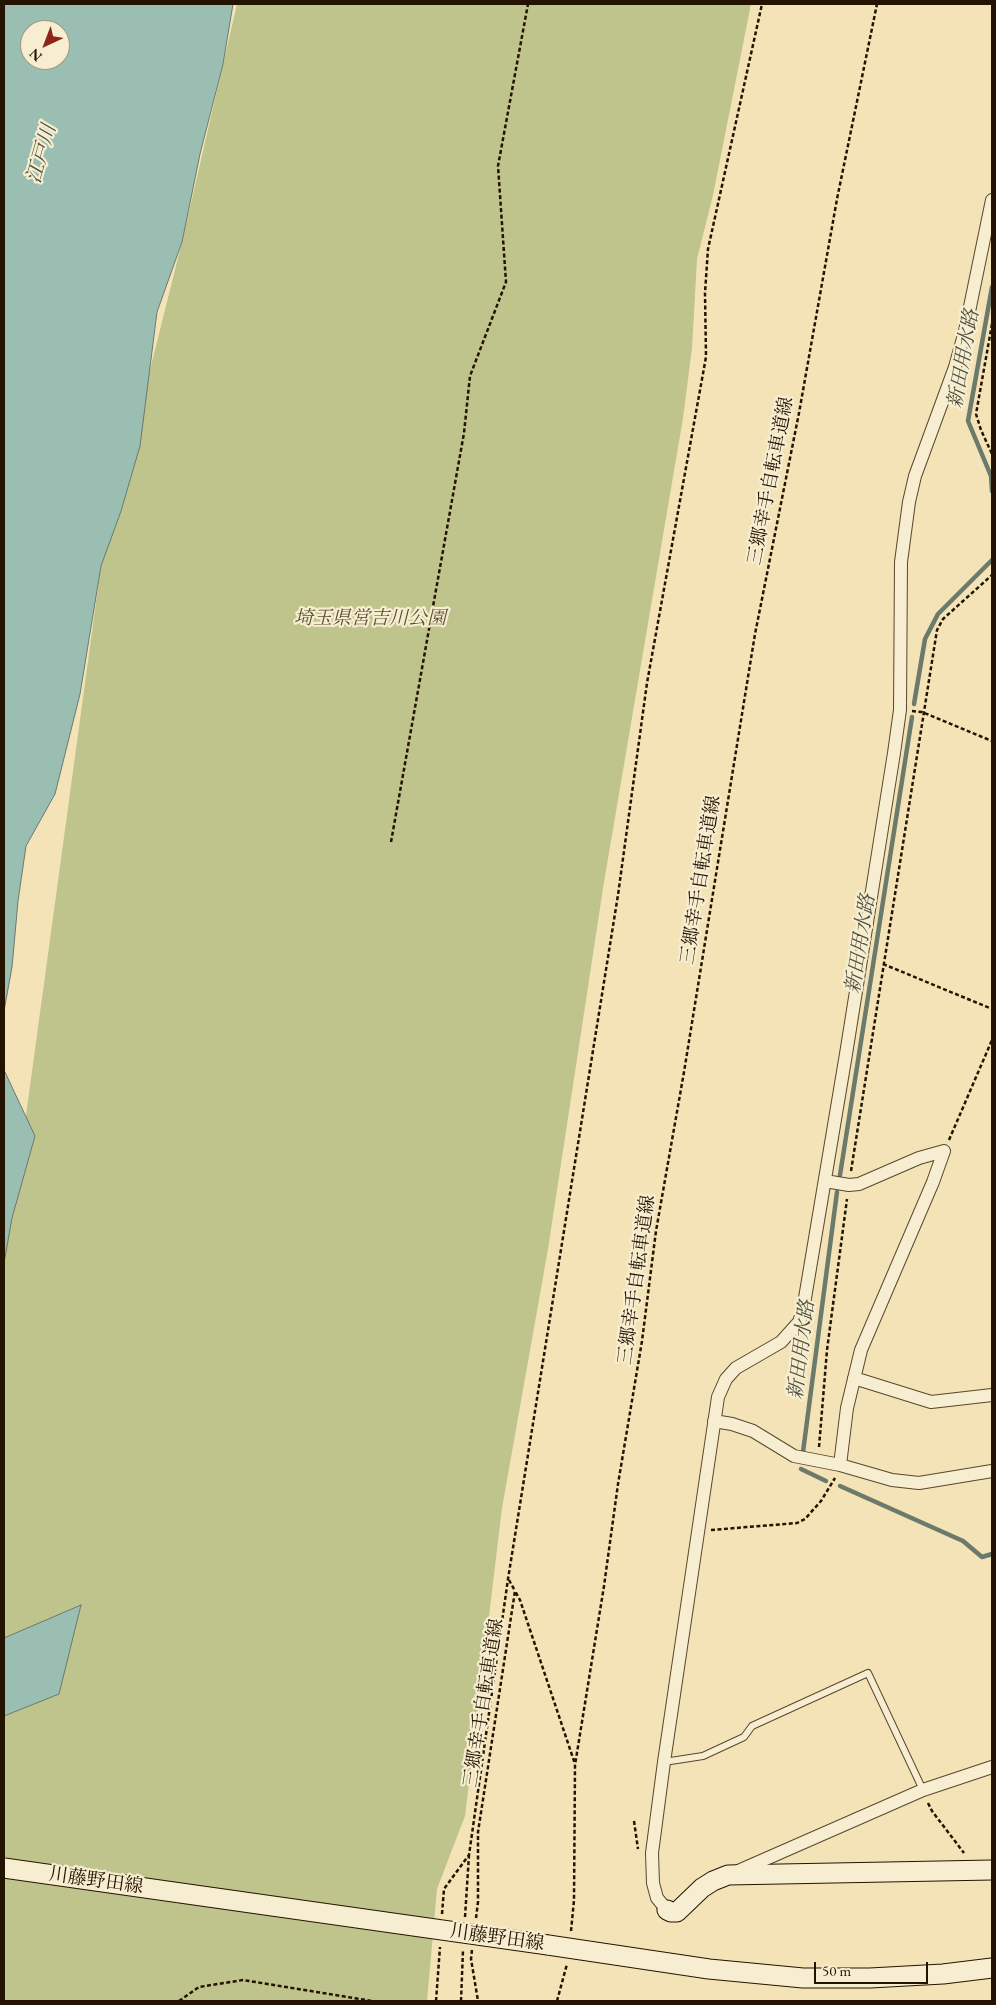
<!DOCTYPE html>
<html>
<head>
<meta charset="utf-8">
<style>
  body { margin:0 }
  #map { position:relative; width:996px; height:2005px; overflow:hidden; background:#f3e3b7; font-family:"EB Garamond",serif }
  canvas { display:block }
  .frame { position:absolute; inset:0; border:5px solid #241300; pointer-events:none }
  .north { position:absolute; left:20px; top:20px; width:50px; height:50px; box-sizing:border-box; background:#f7edd0; border:1px solid #a3967d; border-radius:50%; rotate:223deg; font-size:14px; font-weight:700; line-height:20px; text-align:center; color:#241300 }
  .north::after { content:''; display:block; margin:auto; width:18px; height:22px; background:#8f2418; clip-path:polygon(50% 0,100% 100%,50% 72%,0 100%) }
  .scale { position:absolute; left:814px; top:1962px; width:114px; height:22px; box-sizing:border-box; border:2px solid #241300; border-top:0; padding-left:6px; font-size:15px; line-height:18px; white-space:nowrap; color:#241300; -webkit-text-stroke:4px #f7edd0; paint-order:stroke }
</style>
</head>
<body>
<div id="map">
<canvas width="996" height="2005"></canvas>
<div class="frame"></div>
<div class="north">N</div>
<div class="scale">50 m</div>
</div>
<script>
const context = document.querySelector('canvas').getContext('2d');
context.lineJoin = 'round';
function fillPath(path, color) {
  context.fillStyle = color;
  context.fill(path, 'evenodd');
}
function poly(rows) {
  const path = new Path2D();
  for (const r of rows) {
    path.moveTo(r[0], r[1]);
    for (let i = 2; i < r.length; i += 2) path.lineTo(r[i], r[i + 1]);
  }
  return path;
}
function strokePath(path, color, width, dash) {
  context.strokeStyle = color;
  context.lineWidth = width;
  context.lineCap = dash ? 'butt' : 'round';
  context.setLineDash(dash || []);
  context.stroke(path);
}
function label(font, color, halo, rows, align = 'center') {
  context.font = font + ' "EB Garamond","Noto Serif JP",serif';
  context.lineWidth = 4.5;
  context.setLineDash([]);
  context.textBaseline = 'middle';
  context.strokeStyle = halo;
  context.fillStyle = color;
  for (const [text, x, y, turn = 0] of rows) {
    context.save();
    context.translate(x, y);
    context.rotate((+turn || 0) * Math.PI / 180);
    context.textAlign = isNaN(turn) ? turn : align;
    if (halo) context.strokeText(text, 0, 0);
    context.fillText(text, 0, 0);
    context.restore();
  }
}
const green = poly([
  [237,4,751,4,713,195,697,259,692,348,683,418,604,882,548,1249,502,1508,465,1816,437,1889,427,2001,4,2001,4,1253,12,1218,101,566,182,242]
]);
const water = poly([
  [4,4,233,4,223,64,200,154,182,242,157,312,140,446,121,511,101,566,80,694,55,794,26,846,18,901,12,967,4,1011,4,4],
  [30,30,60,30,60,60,30,60,30,30],
  [4,1070,35,1136,12,1218,4,1263,4,1070],
  [81,1605,59,1694,4,1716,4,1638,81,1605]
]);
const stream = poly([
  [992,287,968,421,991,476,992,491],
  [914,704,925,639,938,614,992,560],
  [840,1175,912,717],
  [803,1452,837,1192],
  [801,1469,826,1481],
  [840,1486,963,1541,982,1557,992,1554]
]);
const path = poly([
  [992,324,976,414,981,430,992,454],
  [912,711,922,712,992,741],
  [391,842,464,433,470,376,506,282,498,166,528,4],
  [883,964,992,1009],
  [949,1140,992,1040],
  [851,1171,937,630,943,619,992,575],
  [819,1447,827,1350,847,1199],
  [711,1530,797,1523,805,1519,821,1501,835,1478],
  [509,1580,515,1591],
  [928,1803,932,1811,964,1853],
  [634,1821,638,1849],
  [442,1914,444,1889,469,1855,508,1579,618,895,647,683,706,357,705,293,708,249,762,4],
  [465,1917,469,1855],
  [476,1918,478,1902,478,1832,515,1591,520,1600,575,1764],
  [571,1931,574,1900,575,1765,604,1586,618,1484,642,1341,656,1231,684,1072,755,634,799,413,837,199,877,4],
  [472,1950,471,1959,478,2001],
  [179,2001,199,1987,243,1980,372,2001],
  [436,2001,440,1947],
  [461,2001,463,1950],
  [557,2001,567,1964]
]);
const lane = poly([
  [664,1762,703,1756,744,1737,752,1726,868,1673,923,1790]
]);
const street = poly([
  [825,1181,849,1185,859,1184,919,1158,944,1151,933,1182,861,1350,847,1408,840,1465],
  [854,1378,931,1402,992,1395],
  [714,1421,732,1424,753,1431,794,1456,840,1465,892,1480,919,1483,992,1471],
  [736,1872,923,1790,992,1767],
  [667,1910,657,1898,653,1883,652,1853,664,1762,718,1397,726,1379,736,1368,781,1342,799,1322,803,1310,846,1054,894,753,900,710,901,562,909,502,915,476,955,367,965,331,992,200]
]);
const secondary = poly([
  [667,1910,671,1912,677,1912,702,1888,713,1881,728,1875,992,1870],
  [548,1945,709,1969,803,1978,870,1978,943,1974,992,1968]
]);
const secondaryBridge = poly([
  [4,1868,548,1945]
]);
const streetNames = [
  ["三郷幸手自転車道線",771,481,-79],
  ["三郷幸手自転車道線",701,880,-81],
  ["三郷幸手自転車道線",637,1280,-82],
  ["三郷幸手自転車道線",484,1703,-81],
  ["川藤野田線",96,1881,8],
  ["川藤野田線",497,1938,8]
];
const parkNames = [
  ["埼玉県営吉川公園",370,619]
];
const waterNames = [
  ["江戸川",42,154,-74],
  ["新田用水路",964,359,-80],
  ["新田用水路",861,944,-81],
  ["新田用水路",802,1350,-83]
];
fillPath(green, '#bfc38c');
fillPath(water, '#9bbeb2');
strokePath(water, '#6b7a6b', 1);
strokePath(stream, '#6b7a6b', 4.5);
strokePath(lane, '#58472e', 8);
strokePath(street, '#58472e', 14);
strokePath(secondary, '#241300', 21);
strokePath(path, '#241300', 2.5, [4, 2.5]);
strokePath(lane, '#f7edd0', 6);
strokePath(street, '#f7edd0', 12);
strokePath(secondary, '#f7edd0', 19);
strokePath(secondaryBridge, '#241300', 21, []);
strokePath(secondaryBridge, '#f7edd0', 19);
label('19px', '#241300', '#f7edd0', streetNames);
label('italic 19px', '#5a5131', '#f7edd0', parkNames);
label('italic 20px', '#4e4f3e', '#f7edd0', waterNames);
</script>
</body>
</html>
